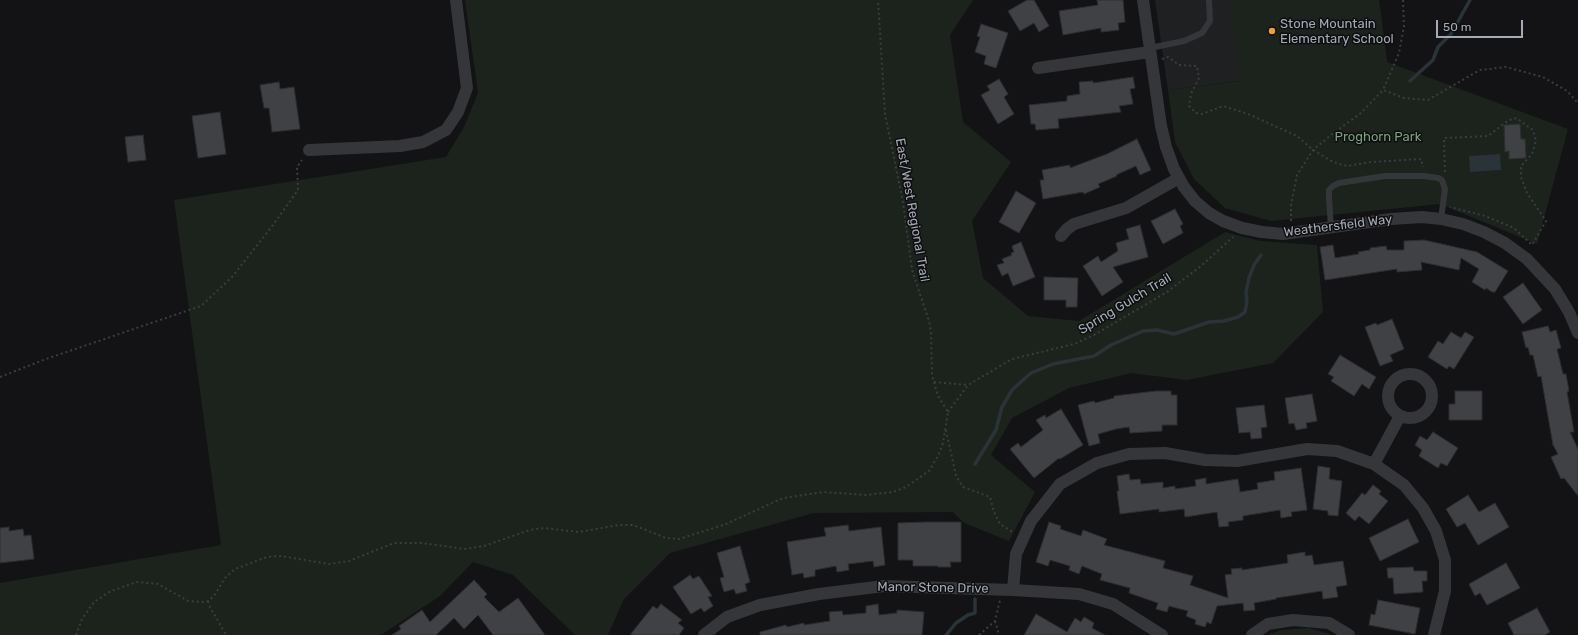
<!DOCTYPE html>
<html>
<head>
<meta charset="utf-8">
<style>
  body { margin:0 }
  #map { position:relative; width:1578px; height:635px; overflow:hidden; background:#131315; font-family:Rubik,sans-serif }
  canvas { display:block }
  .scale { position:absolute; left:1436px; top:20px; width:87px; height:18px; box-sizing:border-box; border:2px solid #a5abb5; border-top:0; padding-left:5px; font-size:12px; line-height:14px; white-space:nowrap; color:#a5abb5; -webkit-text-stroke:3px #0e0e10; paint-order:stroke }
</style>
</head>
<body>
<div id="map">
<canvas width="1578" height="635"></canvas>
<div class="scale">50 m</div>
</div>
<script>
const context = document.querySelector('canvas').getContext('2d');
context.lineJoin = 'round';
function fillPath(path, color) {
  context.fillStyle = color;
  context.fill(path, 'evenodd');
}
function poly(rows) {
  const path = new Path2D();
  for (const r of rows) {
    if (r.length === 3) {
      path.moveTo(r[0] + r[2], r[1]);
      path.arc(r[0], r[1], r[2], 0, 2 * Math.PI);
      continue;
    }
    path.moveTo(r[0], r[1]);
    for (let i = 2; i < r.length; i += 2) path.lineTo(r[i], r[i + 1]);
  }
  return path;
}
function strokePath(path, color, width, dash) {
  context.strokeStyle = color;
  context.lineWidth = width;
  context.lineCap = dash ? 'butt' : 'round';
  context.setLineDash(dash || []);
  context.stroke(path);
}
function label(font, color, halo, rows, align = 'center') {
  context.font = font + ' Rubik,sans-serif';
  context.lineWidth = 3;
  context.setLineDash([]);
  context.textBaseline = 'middle';
  context.strokeStyle = halo;
  context.fillStyle = color;
  for (const [text, x, y, turn = 0] of rows) {
    context.save();
    context.translate(x, y);
    context.rotate((+turn || 0) * Math.PI / 180);
    context.textAlign = isNaN(turn) ? turn : align;
    if (halo) context.strokeText(text, 0, 0);
    context.fillText(text, 0, 0);
    context.restore();
  }
}
const built = poly([
  [1155,0,1379,0,1387,62,1168,90]
]);
const green = poly([
  [465,0,973,0,950,35,963,122,1011,162,972,221,983,278,1028,316,1079,321,1225,232,1260,241,1317,245,1323,312,1273,363,1187,380,1131,373,1069,388,1012,418,991,455,1035,492,1009,541,964,523,953,512,814,513,670,553,624,599,608,635,575,635,513,575,473,562,440,596,381,635,0,635,0,583,221,545,174,200,446,157,464,127,478,93],
  [1230,0,1379,0,1387,62,1568,129,1537,244,1440,204,1271,221,1225,208,1194,179,1175,142,1168,90,1240,81],
  [1309,628,1333,635,1267,635,1281,630]
]);
const water = poly([
  [1500,154,1501,170,1470,172,1469,156]
]);
const stream = poly([
  [1410,81,1433,60,1438,47,1451,34,1470,0],
  [975,464,996,430,1002,407,1012,390,1031,373,1053,364,1094,356,1111,345,1143,331,1157,330,1174,334,1209,322,1224,321,1238,317,1245,312,1247,302,1246,292,1249,278,1254,265,1261,255],
  [946,635,956,623,968,615,975,613,975,599]
]);
const building = poly([
  [1027,0,1034,0,1049,26,1039,32,1034,23,1020,31,1008,11,1027,0],
  [1097,0,1123,0,1125,22,1118,23,1119,30,1101,32,1101,28,1063,35,1059,11,1098,5,1097,0],
  [981,24,1008,33,996,68,984,64,986,56,975,52,980,37,977,36,981,24],
  [1133,77,1135,88,1130,89,1133,104,1119,106,1121,112,1058,119,1059,128,1036,130,1035,124,1031,124,1029,105,1067,101,1067,96,1080,94,1079,82,1093,81,1093,83,1133,77],
  [999,79,1008,94,1004,97,1014,114,998,124,981,95,990,90,987,86,999,79],
  [279,82,280,89,294,87,300,129,272,132,269,108,264,108,260,85,279,82],
  [220,112,226,154,198,158,192,116,220,112],
  [1520,124,1521,139,1525,139,1526,158,1509,159,1509,151,1505,152,1504,125,1520,124],
  [143,135,146,160,128,162,125,137,143,135],
  [1137,139,1151,170,1140,175,1136,166,1116,175,1117,176,1098,184,1100,187,1084,194,1083,192,1043,199,1040,180,1044,180,1042,170,1070,165,1070,168,1107,154,1137,139],
  [1016,191,1036,203,1019,233,999,222,1016,191],
  [1175,209,1183,224,1180,226,1183,233,1163,244,1151,221,1175,209],
  [1140,225,1148,257,1113,267,1123,282,1102,296,1083,266,1098,256,1101,262,1118,251,1116,243,1129,239,1126,229,1140,225],
  [1424,240,1477,252,1508,271,1495,292,1492,292,1486,288,1485,290,1472,282,1479,269,1461,258,1459,270,1421,262,1422,270,1397,272,1397,269,1325,280,1320,247,1333,245,1335,258,1359,254,1358,252,1370,250,1370,248,1386,246,1387,250,1404,250,1404,241,1424,240],
  [1021,242,1035,277,1013,286,1008,273,1002,276,997,265,1004,263,1002,259,1012,255,1011,253,1014,252,1012,246,1021,242],
  [1044,277,1078,278,1077,307,1066,307,1066,300,1044,300,1044,277],
  [1523,283,1542,310,1523,324,1503,297,1523,283],
  [1392,319,1404,349,1390,355,1393,361,1380,366,1365,327,1376,323,1377,325,1392,319],
  [1548,326,1550,332,1556,330,1561,348,1557,349,1563,374,1566,374,1569,391,1567,392,1574,432,1570,432,1578,449,1578,496,1564,478,1561,479,1551,457,1558,454,1553,445,1541,376,1538,377,1533,355,1530,355,1528,347,1526,348,1522,332,1548,326],
  [1451,332,1461,338,1465,332,1474,337,1454,369,1449,366,1447,369,1428,357,1438,341,1443,344,1451,332],
  [1340,355,1376,377,1369,389,1362,384,1354,396,1331,381,1334,377,1328,374,1340,355],
  [1156,391,1171,391,1171,395,1177,395,1177,425,1162,425,1162,431,1130,433,1129,427,1116,429,1098,434,1100,443,1089,446,1078,405,1094,401,1095,403,1114,398,1114,396,1156,391],
  [1455,391,1482,391,1482,420,1449,420,1449,404,1455,404,1455,391],
  [1312,394,1317,421,1306,423,1307,428,1296,430,1294,423,1289,424,1285,398,1312,394],
  [1264,405,1267,427,1261,428,1262,438,1251,439,1250,432,1239,433,1236,408,1264,405],
  [1061,409,1083,445,1060,459,1059,458,1034,478,1010,449,1018,443,1021,447,1043,430,1036,420,1045,415,1046,418,1061,409],
  [1433,432,1458,448,1447,466,1441,463,1438,468,1419,456,1422,450,1415,445,1420,436,1427,440,1433,432],
  [1318,466,1330,468,1329,479,1342,481,1338,516,1328,515,1328,511,1313,509,1318,466],
  [1301,468,1307,510,1291,512,1292,516,1281,518,1280,510,1243,516,1243,520,1228,522,1229,526,1219,527,1217,512,1185,517,1184,509,1159,512,1159,509,1120,514,1117,491,1119,491,1117,476,1129,474,1130,480,1140,479,1141,484,1163,482,1163,488,1175,486,1175,489,1196,486,1195,480,1206,478,1206,484,1238,479,1240,492,1258,489,1257,483,1275,480,1274,472,1301,468],
  [1373,485,1381,491,1379,494,1388,501,1369,524,1359,516,1355,521,1346,513,1362,493,1365,495,1373,485],
  [1468,495,1479,512,1495,503,1509,527,1478,545,1465,523,1457,527,1446,509,1468,495],
  [1408,519,1419,542,1380,561,1369,538,1408,519],
  [926,522,961,522,961,562,950,562,951,567,938,567,938,566,913,566,913,560,898,560,898,523,926,522],
  [1049,522,1061,526,1060,529,1081,536,1083,530,1107,539,1104,545,1165,561,1163,568,1193,576,1190,585,1228,598,1225,575,1232,574,1231,569,1242,568,1242,570,1288,563,1287,555,1305,552,1305,556,1312,555,1314,565,1343,561,1347,585,1336,587,1338,597,1323,599,1322,591,1276,598,1276,599,1254,603,1255,610,1244,611,1243,603,1217,606,1211,624,1207,622,1205,627,1195,624,1196,620,1186,616,1188,611,1169,606,1167,612,1156,609,1158,603,1129,593,1130,588,1100,580,1102,574,1082,566,1079,574,1069,570,1070,566,1050,560,1048,566,1036,562,1049,522],
  [848,525,849,531,881,527,885,565,874,567,873,561,848,564,849,570,837,572,836,566,815,570,815,576,804,578,803,573,792,575,787,542,826,536,824,528,848,525],
  [9,527,9,531,23,529,24,536,31,535,34,559,0,563,0,528,9,527],
  [740,546,750,582,745,584,747,591,736,594,734,589,724,592,720,578,724,577,717,553,740,546],
  [1506,563,1520,588,1487,605,1480,593,1475,596,1469,584,1506,563],
  [1413,567,1414,571,1427,571,1427,581,1422,581,1423,592,1394,594,1393,578,1388,578,1387,568,1413,567],
  [690,575,693,579,699,576,712,596,708,597,713,606,704,612,701,608,691,614,673,587,690,575],
  [474,580,487,594,484,597,499,612,518,598,545,635,493,635,478,615,464,629,454,618,436,635,392,635,401,629,399,626,422,610,430,622,474,580],
  [1378,600,1420,608,1415,634,1369,625,1371,614,1375,615,1378,600],
  [661,604,682,620,678,623,684,628,679,635,630,635,653,606,657,609,661,604],
  [878,604,879,615,897,613,897,610,924,612,922,635,760,635,760,632,786,625,787,627,804,623,804,625,830,621,829,612,842,611,843,615,866,613,866,606,878,604],
  [1537,608,1550,632,1545,635,1514,635,1508,623,1537,608],
  [1036,614,1067,632,1075,618,1081,622,1084,617,1094,623,1092,628,1105,635,1024,635,1036,614]
]);
const path = poly([
  [1403,0,1404,26,1399,53,1383,90,1404,98,1428,100,1480,70,1506,67,1543,77,1567,91,1578,103],
  [1162,59,1168,57,1179,65,1197,66,1199,78,1191,94,1189,106,1196,113,1202,114,1223,106,1248,114,1297,136,1313,150,1333,162,1347,166,1371,162,1421,159,1423,167],
  [1445,172,1444,138,1488,136,1506,122,1514,118,1519,120,1533,130,1536,141,1532,154,1521,166,1521,177,1527,193,1546,221,1532,245,1514,228,1485,216,1450,207],
  [1291,221,1291,205,1297,175,1313,150,1331,135,1361,113,1383,90],
  [0,377,46,359,201,306,232,277,273,225,298,190,297,167,302,160],
  [934,382,968,385],
  [948,412,968,385,1012,359,1074,344,1094,335,1167,292,1201,266,1233,237],
  [946,430,956,476,963,487,990,497,994,512,1000,524,1014,533],
  [208,601,210,607,226,635],
  [995,621,999,635],
  [76,635,82,619,94,602,111,591,137,582,158,584,188,601,202,602,208,601,214,596,225,578,235,569,267,557,281,556,329,564,349,561,394,543,422,543,464,549,484,546,530,530,544,528,579,532,619,525,633,525,666,538,679,539,726,524,783,498,824,492,866,495,893,492,906,487,929,471,938,456,943,443,948,412,938,396,932,375,931,332,929,321,912,270,903,202,885,114,878,0],
  [979,635,995,621,1000,600]
]);
const lane = poly([
  [1150,48,1184,41,1202,33,1210,21,1209,0],
  [1331,227,1329,198,1329,190,1333,186,1339,183,1385,176,1424,176,1438,178,1442,180,1445,189,1441,219]
]);
const street = poly([
  [1143,0,1161,126,1166,147,1174,169,1184,187,1195,201,1209,213,1223,221,1242,228,1262,232,1283,234,1391,219,1422,217,1441,219,1463,224,1484,232,1505,243,1527,259,1555,289,1569,312,1578,333],
  [1038,68,1150,52],
  [309,150,400,146,423,142,446,130,458,112,467,88,456,0],
  [1061,236,1067,229,1074,224,1126,208,1179,178],
  [1410,396,22],
  [1374,464,1400,416],
  [1013,590,1016,554,1031,521,1060,484,1097,463,1129,454,1165,453,1205,460,1237,461,1307,449,1337,451,1374,464,1404,485,1423,508,1436,531,1445,560,1445,591,1434,635],
  [704,635,727,617,760,605,819,594,884,586,1013,590,1079,594,1113,604,1162,635],
  [1252,635,1268,624,1293,620,1329,623,1349,635]
]);
const markers = [
  [1272,31,4,"#eea032"]
];
const poiNames = [
  ["Stone Mountain",1280,24],
  ["Elementary School",1280,39]
];
const parkNames = [
  ["Proghorn Park",1378,137]
];
const streetNames = [
  ["East/West Regional Trail",912,210,80],
  ["Weathersfield Way",1338,226,-7],
  ["Spring Gulch Trail",1125,304,-31],
  ["Manor Stone Drive",933,588,1]
];
fillPath(built, '#1f2022');
fillPath(green, '#1c231c');
fillPath(water, '#2a3338');
strokePath(stream, '#2a3338', 3.5);
fillPath(building, '#3f4145');
strokePath(building, '#2d2e31', 1);
strokePath(path, '#3a3d41', 2, [2, 3]);
strokePath(lane, '#34363a', 6);
strokePath(street, '#34363a', 12);
for (const [x, y, r, color] of markers) {
  const dot = new Path2D();
  dot.arc(x, y, r, 0, 2 * Math.PI);
  context.fillStyle = color;
  context.fill(dot);
  strokePath(dot, '#0e0e10', 1.5);
}
label('13px', '#a5abb5', '#0e0e10', poiNames, 'left');
label('13px', '#7da07c', '#0e0e10', parkNames);
label('13px', '#a5abb5', '#0e0e10', streetNames);
</script>
</body>
</html>
